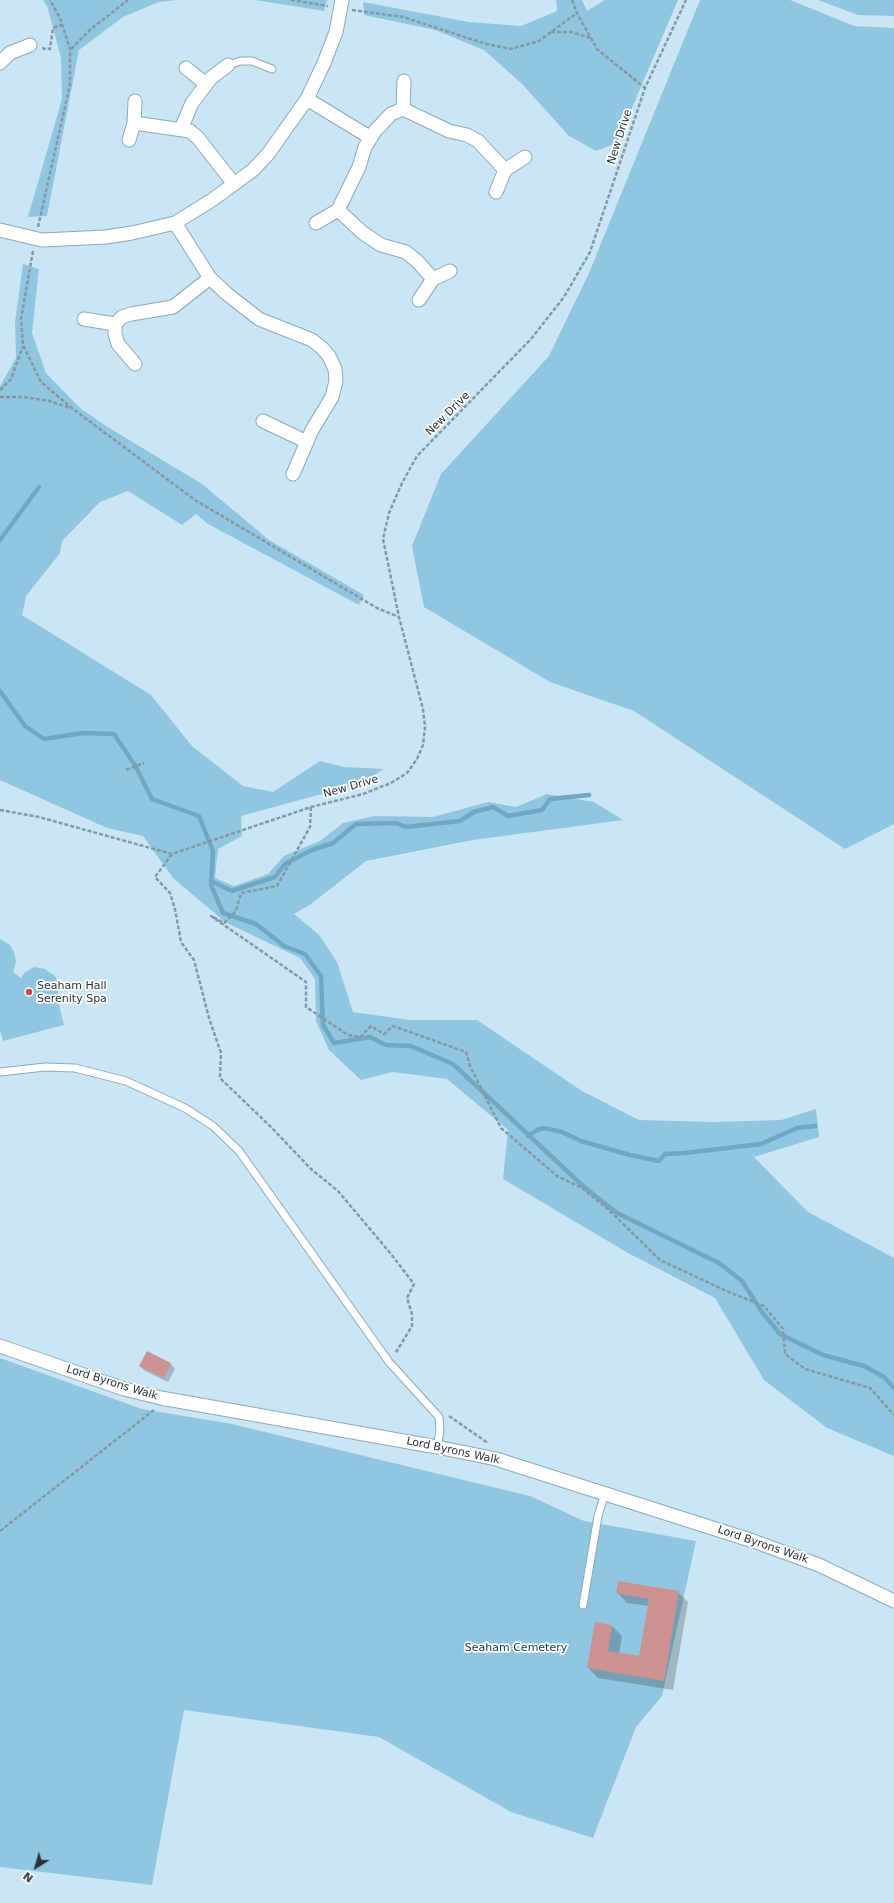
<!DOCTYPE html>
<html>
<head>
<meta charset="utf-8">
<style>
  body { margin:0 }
  #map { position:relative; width:894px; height:1903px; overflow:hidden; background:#cae6f5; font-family:"DejaVu Sans",sans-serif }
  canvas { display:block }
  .north { position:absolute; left:16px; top:1847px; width:40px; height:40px; -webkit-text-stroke:3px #fff; paint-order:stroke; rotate:217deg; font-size:11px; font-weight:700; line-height:16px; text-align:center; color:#29343a }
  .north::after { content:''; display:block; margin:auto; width:14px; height:18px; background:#29343a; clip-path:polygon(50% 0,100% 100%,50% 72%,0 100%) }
</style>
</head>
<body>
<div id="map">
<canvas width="894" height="1903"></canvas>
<div class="north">N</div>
</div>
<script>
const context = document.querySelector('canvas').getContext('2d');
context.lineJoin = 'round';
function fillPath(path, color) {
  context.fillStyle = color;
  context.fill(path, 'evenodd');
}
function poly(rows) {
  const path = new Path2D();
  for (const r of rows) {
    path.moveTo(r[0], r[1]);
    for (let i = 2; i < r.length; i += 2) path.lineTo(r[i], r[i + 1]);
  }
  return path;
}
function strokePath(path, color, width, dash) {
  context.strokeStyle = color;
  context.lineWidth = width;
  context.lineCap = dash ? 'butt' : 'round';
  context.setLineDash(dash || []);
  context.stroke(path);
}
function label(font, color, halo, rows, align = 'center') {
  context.font = font + ' "DejaVu Sans",sans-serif';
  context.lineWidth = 3.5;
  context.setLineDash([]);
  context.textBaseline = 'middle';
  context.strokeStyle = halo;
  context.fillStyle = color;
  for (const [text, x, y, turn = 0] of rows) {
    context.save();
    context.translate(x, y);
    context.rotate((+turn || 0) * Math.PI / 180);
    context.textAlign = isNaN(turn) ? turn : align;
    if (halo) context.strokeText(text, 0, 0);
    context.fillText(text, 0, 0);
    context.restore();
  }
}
const green = poly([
  [43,0,176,0,159,2,123,17,79,50,47,216,28,217,62,99,61,58,47,6],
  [255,0,327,0,324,11],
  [556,0,582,0,587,11,605,0,678,0,617,143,596,151,569,136,522,84,484,50,435,30,364,15,363,2,469,22,521,26,557,11],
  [700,0,790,0,854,26,894,28,894,824,845,849,634,711,550,682,424,607,412,546,441,474,549,356,589,273],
  [818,0,894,0,894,16,858,15],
  [23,264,39,269,32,333,46,373,80,408,106,426,202,484,269,540,364,595,359,605,208,524,196,514,182,525,128,491,100,502,62,541,60,553,26,596,22,615,151,695,192,746,243,786,273,792,320,761,344,767,384,769,362,783,241,816,242,836,218,849,215,878,234,886,268,874,284,856,320,841,343,823,374,816,433,817,488,802,516,807,547,794,594,802,623,820,473,840,366,861,311,904,294,914,319,935,337,962,353,1012,410,1020,477,1020,582,1091,639,1120,714,1122,781,1120,816,1109,819,1137,754,1157,808,1212,894,1258,894,1456,827,1428,764,1380,715,1298,628,1253,503,1179,508,1130,447,1079,393,1072,361,1080,329,1050,316,1021,315,979,300,958,225,922,173,878,143,836,107,828,0,780,0,386,16,358,15,322],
  [0,939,10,945,14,952,16,962,13,972,21,978,25,972,34,967,45,969,55,976,59,987,57,997,64,1025,3,1041,0,1031],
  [0,1358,142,1409,232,1424,530,1496,584,1521,696,1541,662,1696,636,1727,593,1838,511,1812,379,1737,184,1710,152,1885,0,1867]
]);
const shadow = poly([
  [147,1352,171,1364,175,1369,168,1382,145,1371,140,1366],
  [678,1592,688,1602,673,1690,598,1678,588,1668,612,1626,622,1636,619,1654,640,1658,649,1606,627,1603,618,1593]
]);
const stream = poly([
  [0,540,39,487],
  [0,691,25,726,44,739,83,733,114,734,136,767,152,799,199,816,213,851,211,885,223,913,256,924,284,946,305,954,321,976,323,1025,334,1043,370,1037,386,1045,411,1046,453,1064,584,1187,617,1213,719,1263,742,1281,762,1312,780,1334,823,1355,864,1366,884,1377,894,1388],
  [211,881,232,891,275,877,285,864,312,850,333,843,356,824,396,823,406,827,460,821,474,812,493,807,508,816,542,810,550,799,589,795],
  [528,1136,537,1130,544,1128,562,1132,581,1141,630,1155,659,1161,665,1154,685,1153,761,1144,797,1128,815,1126]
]);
const building = poly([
  [147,1351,171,1363,164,1378,139,1366],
  [618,1581,679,1591,664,1681,587,1668,595,1622,612,1625,608,1651,639,1656,649,1599,616,1593]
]);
const path = poly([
  [291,0,328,6],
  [572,0,577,13,597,49,645,88],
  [352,10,403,17,486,44,511,49,539,41,577,13],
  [551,32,571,32,591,38],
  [43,47,44,49,50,49,53,28,63,24],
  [71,49,91,29,128,0],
  [38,227,70,84,70,49,60,18,50,0],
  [33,251,21,319,23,345,41,382,73,409,195,500,377,608,399,617],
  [0,390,11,379,23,346],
  [0,397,24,397,49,401,70,408],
  [126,770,144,763],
  [311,807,310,827,277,886,241,893,236,911,224,923,211,916,306,982,306,1007,348,1035,360,1037,371,1026,384,1034,393,1026,466,1052,470,1066,501,1128,557,1176,582,1188,609,1210,660,1260,731,1293,764,1306,783,1329,785,1354,805,1369,870,1388,894,1415],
  [0,810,39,817,172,854,311,807,363,794,391,783,407,773,417,759,423,745,425,727,423,709,399,617,383,539,389,513,402,483,417,456,531,339,564,297,590,252,645,88,686,0],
  [172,854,155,877,170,893,175,909,181,942,194,960,209,1018,221,1053,220,1078,271,1127,311,1169,338,1191,391,1254,414,1284,407,1298,412,1314,412,1326,395,1354],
  [449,1416,488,1443],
  [0,1531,154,1410]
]);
const service = poly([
  [228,65,241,61,252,61,272,69],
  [0,1072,45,1067,75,1068,126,1081,185,1108,213,1126,239,1151,389,1362,439,1417,440,1431,437,1447],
  [583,1605,598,1516,605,1493]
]);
const minor = poly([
  [0,63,10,53,30,45],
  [186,68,206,84],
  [307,99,371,138],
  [403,109,404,81],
  [134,123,190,131,198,138,234,184],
  [181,129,192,103,211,78,228,65],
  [129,140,134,123,135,101],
  [496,192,505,170,525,157],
  [175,223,210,278,227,294,259,319,312,340,322,348,329,356,335,369,336,381,332,397,312,430,293,474],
  [316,223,338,210],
  [0,230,42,240,106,237,132,233,175,223,212,200,253,170,268,154,307,99,324,63,336,32,342,0],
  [433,279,418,262,406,252,381,245,363,233,338,210,359,167,365,147,375,131,391,114,403,109,449,131,467,135,478,141,505,170],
  [419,300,433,279,450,271],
  [84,319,115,324],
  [135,364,118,344,115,334,115,324,122,317,131,314,173,307,210,278],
  [263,421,307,442],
  [0,1346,124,1389,161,1398,437,1447,496,1459,753,1541,819,1565,894,1601]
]);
const markers = [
  [29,992,4,"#d34351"]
];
const streetNames = [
  ["New Drive",620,137,-72],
  ["New Drive",448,414,-45],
  ["New Drive",351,787,-16],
  ["Lord Byrons Walk",112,1383,17],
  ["Lord Byrons Walk",453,1451,12],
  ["Lord Byrons Walk",763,1545,19]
];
const poiNames = [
  ["Seaham Hall",37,986],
  ["Serenity Spa",37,999]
];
const parkNames = [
  ["Seaham Cemetery",516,1648]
];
fillPath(green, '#91c6e1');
fillPath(shadow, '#0003');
strokePath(stream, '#70a7c2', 4.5);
fillPath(building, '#cc9292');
strokePath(service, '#8ea9b6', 9);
strokePath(minor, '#8ea9b6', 15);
strokePath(path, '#8499a4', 2.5, [4, 2]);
strokePath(service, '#fff', 7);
strokePath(minor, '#fff', 13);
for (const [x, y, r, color] of markers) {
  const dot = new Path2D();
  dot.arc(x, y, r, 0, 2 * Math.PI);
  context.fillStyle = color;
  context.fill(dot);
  strokePath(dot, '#fff', 1.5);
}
label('11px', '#29343a', '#fff', streetNames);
label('11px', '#29343a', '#fff', poiNames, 'left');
label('11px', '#093b4e', '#fff', parkNames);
</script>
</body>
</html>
